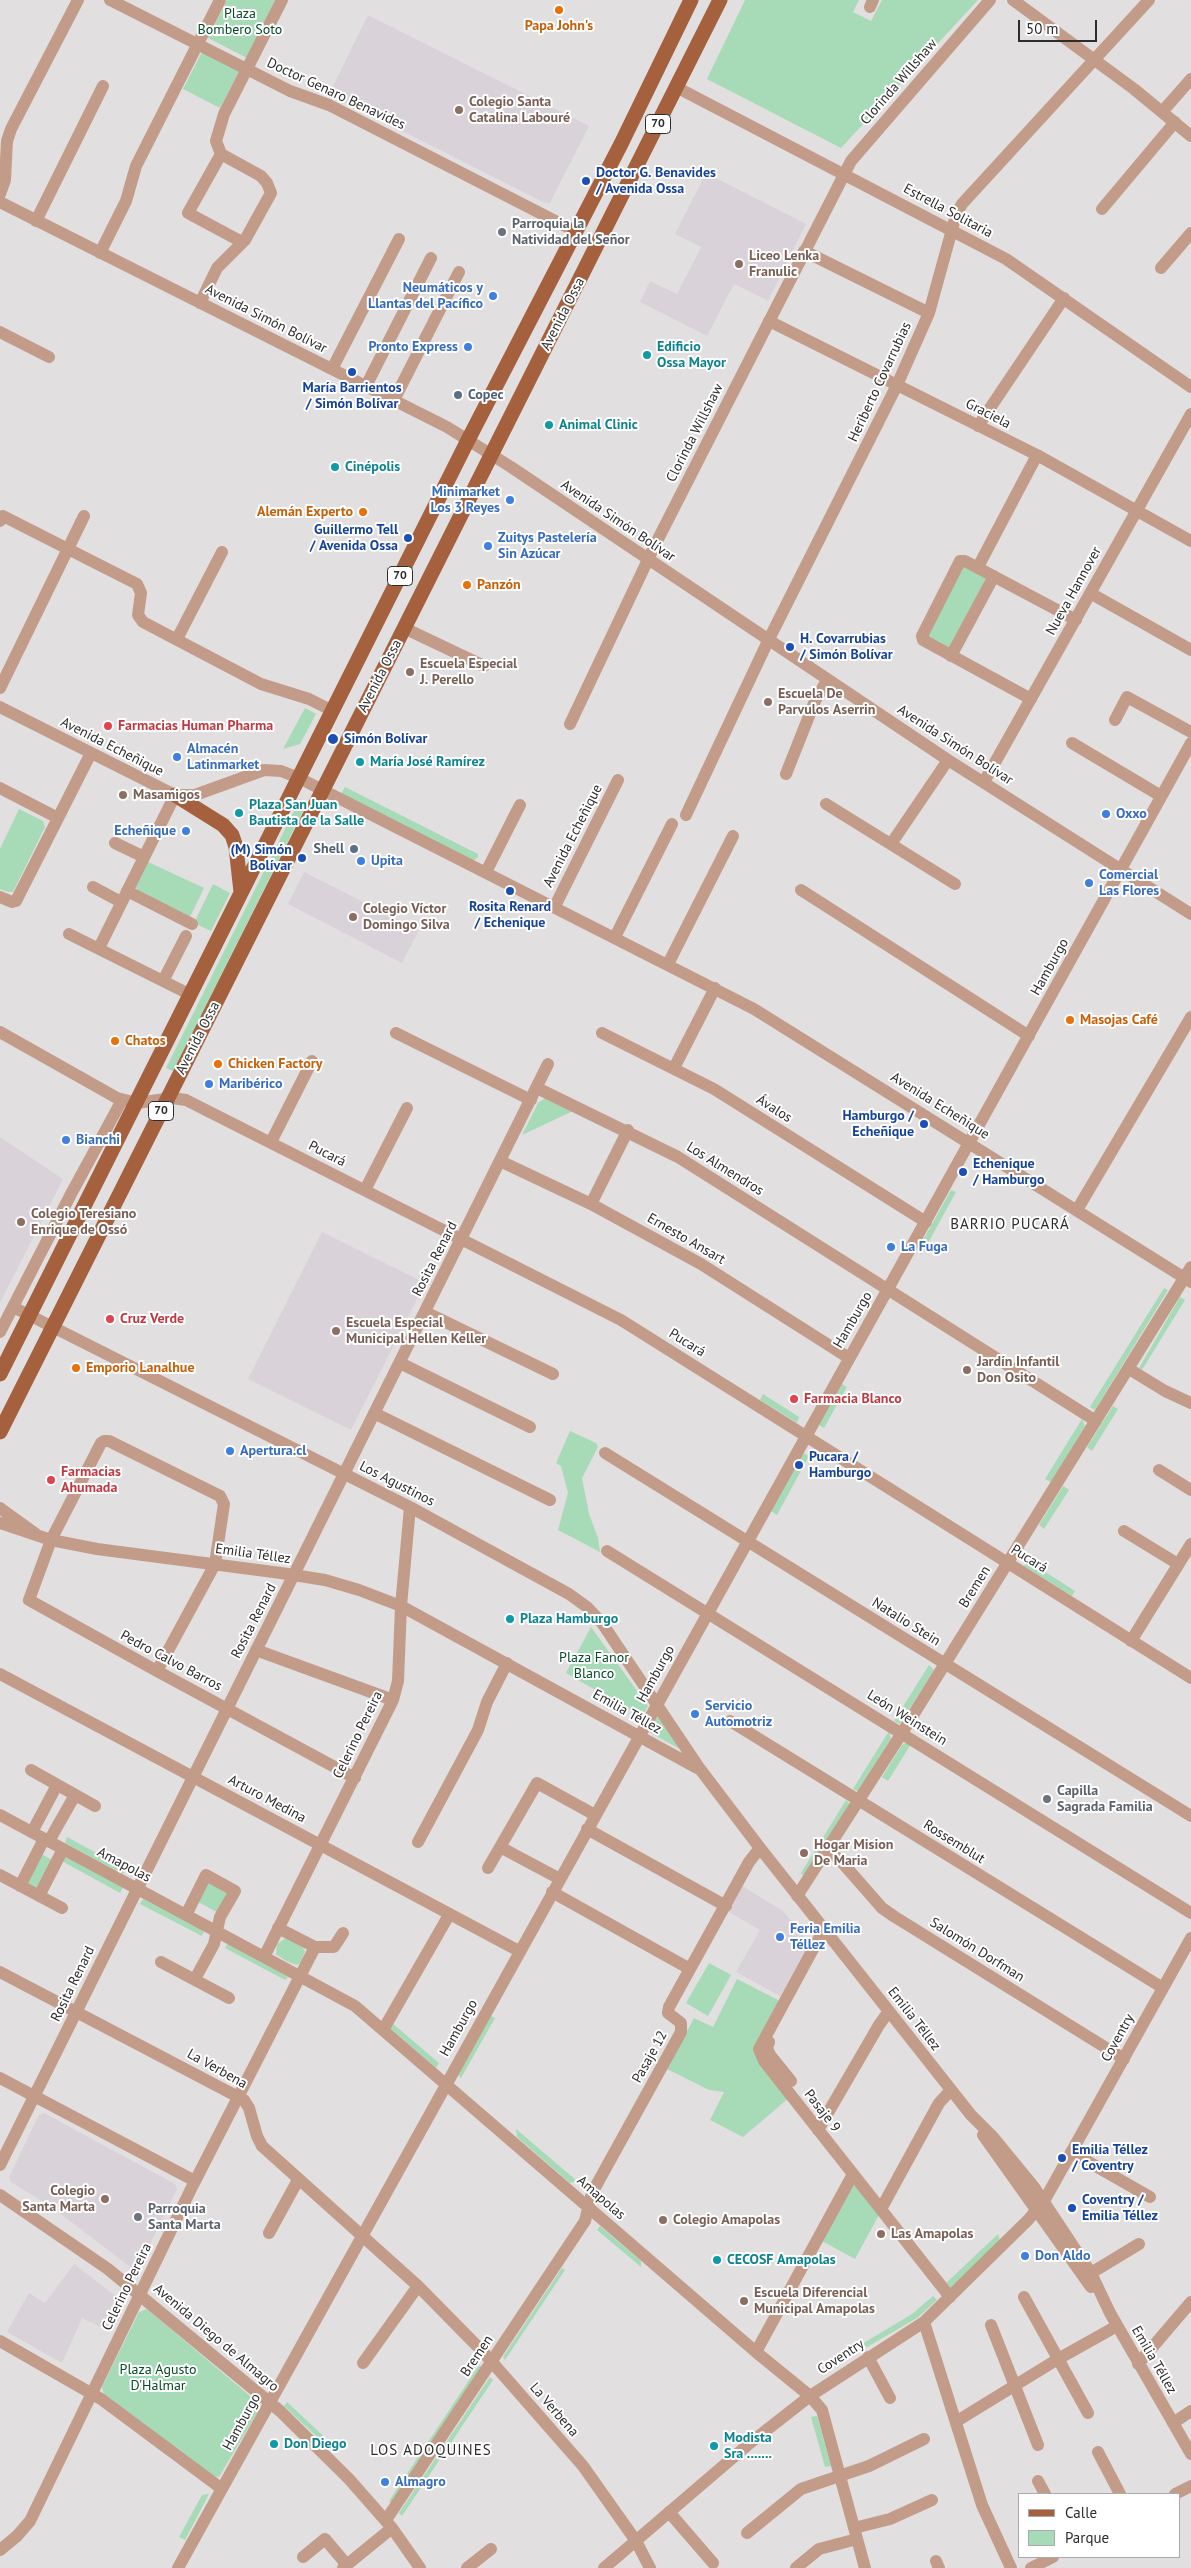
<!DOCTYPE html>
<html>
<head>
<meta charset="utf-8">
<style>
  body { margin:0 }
  #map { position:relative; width:1191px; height:2568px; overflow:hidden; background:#e2dfe1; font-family:"PT Sans",sans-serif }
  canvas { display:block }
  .legend { position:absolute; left:1018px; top:2493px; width:162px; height:65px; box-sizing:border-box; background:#fff; border:1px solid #abaaab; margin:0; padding:6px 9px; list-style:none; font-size:15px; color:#2d2b2c }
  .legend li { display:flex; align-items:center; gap:10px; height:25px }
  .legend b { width:25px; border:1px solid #abaaab }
  .scale { position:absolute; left:1018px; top:20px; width:79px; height:22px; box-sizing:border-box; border:2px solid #2d2b2c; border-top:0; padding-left:6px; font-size:15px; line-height:18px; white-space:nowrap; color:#2d2b2c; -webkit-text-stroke:4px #fff; paint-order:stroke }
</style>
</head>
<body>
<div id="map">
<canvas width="1191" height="2568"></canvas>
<ul class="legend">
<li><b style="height:6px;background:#a5613e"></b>Calle</li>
<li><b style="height:14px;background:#a7dab6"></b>Parque</li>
</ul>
<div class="scale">50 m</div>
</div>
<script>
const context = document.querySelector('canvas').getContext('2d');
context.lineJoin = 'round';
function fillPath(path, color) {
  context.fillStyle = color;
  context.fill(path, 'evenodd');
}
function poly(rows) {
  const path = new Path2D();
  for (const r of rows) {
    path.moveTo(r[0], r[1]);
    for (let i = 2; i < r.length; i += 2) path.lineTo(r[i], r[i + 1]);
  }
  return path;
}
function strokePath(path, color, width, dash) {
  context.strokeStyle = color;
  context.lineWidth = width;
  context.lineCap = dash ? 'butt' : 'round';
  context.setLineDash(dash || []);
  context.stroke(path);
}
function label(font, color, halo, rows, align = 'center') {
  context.font = font + ' "PT Sans",sans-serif';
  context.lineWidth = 4;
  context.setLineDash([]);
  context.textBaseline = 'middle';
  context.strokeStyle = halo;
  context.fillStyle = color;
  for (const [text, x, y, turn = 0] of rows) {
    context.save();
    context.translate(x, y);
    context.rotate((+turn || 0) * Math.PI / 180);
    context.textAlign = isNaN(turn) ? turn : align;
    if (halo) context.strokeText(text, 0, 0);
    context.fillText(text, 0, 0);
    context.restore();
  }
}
const built = poly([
  [368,15,589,126,550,203,545,203,329,94],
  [706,173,806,224,768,301,734,284,707,336,640,302,650,281,677,294,701,247,675,234],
  [304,872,419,930,402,963,288,904],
  [0,1137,63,1179,0,1303],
  [322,1232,425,1283,351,1430,248,1379],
  [742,1886,783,1911,811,1945,782,1997,736,1972,760,1930,727,1911],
  [44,2113,175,2184,177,2189,139,2267,133,2269,53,2208,11,2182,9,2177,39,2115],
  [74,2264,118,2298,120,2305,109,2331,82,2318,62,2363,7,2332,29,2293,45,2303]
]);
const green = poly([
  [227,0,276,0,247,58,208,38],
  [745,0,859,0,853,12,871,21,882,0,978,0,841,148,707,79],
  [202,52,239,71,220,108,183,89],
  [961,565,989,577,948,652,925,640],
  [305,708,316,714,300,744,283,749],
  [345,787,478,854,478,857,473,861,341,794],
  [300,799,307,803,173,1071,166,1068],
  [19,809,43,821,45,827,13,892,8,892,0,889,0,849],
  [146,861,204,888,190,917,139,893,135,885],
  [213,884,230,893,211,931,194,923],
  [545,1098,573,1111,522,1135,538,1103],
  [951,1190,956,1192,922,1254,917,1251],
  [1164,1288,1168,1290,1095,1410,1090,1407],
  [1180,1297,1185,1300,1142,1370,1139,1368],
  [842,1384,847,1387,824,1428,819,1425],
  [763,1394,799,1417,797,1423,760,1400],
  [1113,1406,1118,1409,1092,1451,1087,1447],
  [1082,1419,1085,1426,1051,1482,1045,1479],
  [570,1431,596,1443,598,1447,582,1478,589,1514,598,1538,600,1552,558,1530,568,1493,561,1466,556,1463],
  [803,1453,809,1456,777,1515,771,1511],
  [1063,1486,1069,1490,1044,1529,1039,1525],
  [1028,1561,1075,1591,1072,1596,1024,1566],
  [591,1627,648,1706,642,1717,566,1673],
  [929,1665,934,1670,900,1724,894,1721],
  [657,1718,659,1718,680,1749,649,1732],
  [889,1731,891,1739,858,1791,853,1789],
  [908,1742,911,1744,888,1781,882,1777,902,1745],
  [846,1800,850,1804,805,1874,802,1875,801,1873],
  [67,1837,126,1869,123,1874,65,1843],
  [40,1853,54,1861,39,1891,24,1883],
  [62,1855,123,1887,120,1893,60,1860],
  [207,1877,233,1891,220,1914,195,1900],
  [143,1899,204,1931,202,1936,140,1904],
  [286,1938,302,1947,305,1951,301,1962,297,1965,286,1961,276,1954,277,1944],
  [228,1943,288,1977,285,1980,225,1948],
  [709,1963,731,1975,708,2016,686,2003],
  [737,1979,782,2002,755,2055,790,2097,743,2137,710,2120,724,2092,709,2090,667,2069,694,2018,713,2027],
  [491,2016,495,2018,461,2078,458,2075],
  [392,2023,439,2063,436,2068,389,2027],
  [516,2129,577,2181,570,2183,517,2137],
  [854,2181,880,2213,855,2259,822,2241],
  [600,2226,641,2261,641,2267,597,2230],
  [998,2234,1000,2241,949,2289,944,2285],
  [562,2268,565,2270,505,2360,503,2357],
  [933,2296,937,2300,917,2318,867,2347,862,2344,912,2314],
  [147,2309,257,2402,257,2413,219,2477,213,2476,104,2394,102,2387,139,2312],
  [479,2365,482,2367,392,2504,389,2501],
  [490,2377,493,2380,402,2516,399,2513],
  [287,2402,331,2443,328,2447,284,2406],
  [817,2416,831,2466,825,2467,811,2417],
  [209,2494,185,2540,179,2537,202,2495]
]);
const minor = poly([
  [110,0,290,91,329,105,575,231],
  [1013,0,1134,89,1191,136],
  [870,7,873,0],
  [676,87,1006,259,1191,387],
  [1162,112,1191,79],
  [221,154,188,213,242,242],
  [0,194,5,180,7,141,11,129,78,0],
  [0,202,447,427,511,467,948,760,1191,914],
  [1102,209,1175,122],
  [36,221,103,86],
  [804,251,929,313],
  [100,253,126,201,136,166,220,0],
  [1161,268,1191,233],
  [200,303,217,268,245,240,271,193,267,183,261,176,221,154,216,141,224,114,282,0],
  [769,321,1037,455,1191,541],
  [0,332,49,357],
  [332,369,399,239],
  [366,386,431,258],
  [394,400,459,272],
  [978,426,1064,298],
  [0,521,3,516,137,584,141,593,138,615,143,622,261,684,309,699,333,711],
  [978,567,1037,455],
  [1090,593,1191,650],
  [404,628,484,666],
  [177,639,222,552],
  [951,656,994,576],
  [0,688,84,516],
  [1031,699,923,640,922,636,960,561,965,561,1076,620],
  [0,707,175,795,195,795,264,770,281,771,299,778,754,1009,1191,1282],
  [1115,720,1127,697,1191,732],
  [570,724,654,547,851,161,990,0],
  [1072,743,1161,796],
  [786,774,815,701,827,680],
  [984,782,1191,414],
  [0,788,58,818],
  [826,804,955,884],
  [686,815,768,641,897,385,929,313,956,215,962,204,1149,0],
  [115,843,144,857],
  [891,844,948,760],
  [486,872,520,805],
  [93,887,121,902],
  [801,890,1029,1036],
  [127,891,192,924],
  [0,897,12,902,16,901,91,753],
  [555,906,618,780],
  [69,934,191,995],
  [615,937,672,824],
  [99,948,175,795],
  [668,964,733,836],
  [163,981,186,936],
  [0,1032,117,1098,137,1103,172,1098,186,1100,621,1320,1191,1678],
  [396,1033,531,1100],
  [602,1033,714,1089,926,1222],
  [674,1068,715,988],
  [537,1088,678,1157,1096,1421],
  [271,1142,312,1061],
  [500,1161,591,1204,701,1264,849,1358],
  [365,1190,407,1108],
  [591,1204,628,1130],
  [1077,1210,1191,1017],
  [13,1307,410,1507,569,1594,587,1607,602,1623,700,1769,760,1848,971,2115,993,2137,1034,2187,1091,2273,1110,2313,1191,2454],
  [425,1312,553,1374],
  [0,1332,71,1194,122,1100],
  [400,1363,530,1427],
  [1129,1369,1165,1391,1191,1403],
  [374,1413,550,1500],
  [605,1453,1191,1816],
  [1159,1470,1191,1490],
  [0,1508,36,1534],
  [0,1523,51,1540,97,1549,281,1573,325,1580,359,1590,401,1606,697,1768],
  [1124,1531,1178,1564],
  [607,1551,1191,1913],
  [1131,1641,1191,1544],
  [256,1650,393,1700],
  [157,1671,215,1564,224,1504,220,1496,109,1441,104,1441,101,1443,51,1540,29,1600,157,1671,355,1778],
  [0,1674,519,1951],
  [730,1721,1163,1988],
  [31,1770,95,1806],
  [0,1815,355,2006,756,2352,810,2396,822,2410,865,2568],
  [587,1829,726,1906],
  [32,1832,57,1785],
  [49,1841,75,1795],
  [418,1842,478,1730,487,1702,507,1663],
  [500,1847,560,1879],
  [828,1851,840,1860,882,1908,895,1917,1124,2059],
  [488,1868,537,1783,595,1815],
  [0,1875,62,1908],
  [20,1886,44,1839],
  [552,1892,690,1969],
  [39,1896,63,1849],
  [797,1896,902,1733,1191,1267],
  [186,1915,206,1875,235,1891,220,1917,214,1944,195,1979],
  [824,1929,759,2049,764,2061,950,2297],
  [315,1947,334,1947,343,1933],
  [264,1957,393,1700,398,1681,401,1606,410,1507],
  [161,1962,229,1998],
  [0,1972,244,2100,249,2108,257,2136,262,2146,418,2286,484,2353,583,2466,636,2541,650,2568],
  [383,2030,449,1915],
  [769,2042,767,2048,770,2055,791,2081],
  [0,2078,195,2181],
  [818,2130,879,2025,889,2011],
  [983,2135,1091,2287],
  [1071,2152,1150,2197],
  [0,2165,548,1064],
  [0,2195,108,2269,280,2411,349,2479,392,2528,420,2568],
  [881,2209,939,2103,951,2090],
  [269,2233,298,2180],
  [1091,2273,1139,2244],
  [1024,2297,1088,2413],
  [924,2322,982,2505,1011,2568],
  [991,2325,1038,2445],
  [0,2341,101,2399,222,2489],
  [756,2352,853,2174],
  [868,2357,890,2398],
  [363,2363,418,2286],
  [1138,2364,1191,2302],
  [957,2421,1058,2359,1117,2326],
  [1173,2423,1191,2411],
  [1098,2452,1120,2494],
  [1038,2481,1045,2494],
  [1175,2494,1191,2486],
  [669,2512,713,2563],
  [386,2520,585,2221,592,2193,681,2032,681,2023,668,2013,669,2007,749,1862,760,1848],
  [854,2528,890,2519,932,2500],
  [747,2533,801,2489,869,2466,924,2439],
  [0,2550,17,2536,30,2521,191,2189,315,1947,278,1928],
  [303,2557,325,2539,347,2565],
  [936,2561,939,2568],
  [178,2568,1191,743],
  [343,2568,392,2528],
  [467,2568,491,2549],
  [604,2568,750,2443,810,2396,924,2322,1028,2220,1044,2201,1191,1938],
  [796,2568,819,2549,857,2539],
  [1031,2568,1053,2557]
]);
const major = poly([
  [175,795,223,825,232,835,236,847,241,892],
  [0,1374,468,440,621,144,691,0],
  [0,1432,720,0]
]);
const markers = [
  [559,10,5,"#e8710a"],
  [459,110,5,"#8d6e63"],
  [586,181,5,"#1a4fb4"],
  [502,232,5,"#6b7280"],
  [739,264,5,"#8d6e63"],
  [493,296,5,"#3f7fe0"],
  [468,347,5,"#3f7fe0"],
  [647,355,5,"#0f9aa8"],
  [352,372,5,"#1a4fb4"],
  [458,395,5,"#5c6f8a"],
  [549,425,5,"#0f9aa8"],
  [335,467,5,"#0f9aa8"],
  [510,500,5,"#3f7fe0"],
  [363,512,5,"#e8710a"],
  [408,538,5,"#1a4fb4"],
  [488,546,5,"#3f7fe0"],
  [467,585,5,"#e8710a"],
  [790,647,5,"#1a4fb4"],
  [410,672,5,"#8d6e63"],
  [768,702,5,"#8d6e63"],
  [108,726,5,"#e0444e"],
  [333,739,6,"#1a4fb4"],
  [177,757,5,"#3f7fe0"],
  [360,762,5,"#0f9aa8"],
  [123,795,5,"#8d6e63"],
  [239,813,5,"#0f9aa8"],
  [1106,814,5,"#3f7fe0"],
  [186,831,5,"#3f7fe0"],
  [354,849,5,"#5c6f8a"],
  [302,858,5,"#1a4fb4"],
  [361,861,5,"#3f7fe0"],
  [1089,883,5,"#3f7fe0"],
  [510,891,5,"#1a4fb4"],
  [353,917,5,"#8d6e63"],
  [1070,1020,5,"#e8710a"],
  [115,1041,5,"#e8710a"],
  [218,1064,5,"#e8710a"],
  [209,1084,5,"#3f7fe0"],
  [924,1124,5,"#1a4fb4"],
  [66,1140,5,"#3f7fe0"],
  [963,1172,5,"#1a4fb4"],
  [21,1222,5,"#8d6e63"],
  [891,1247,5,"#3f7fe0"],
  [110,1319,5,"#e0444e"],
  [336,1331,5,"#8d6e63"],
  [76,1368,5,"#e8710a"],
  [967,1370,5,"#8d6e63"],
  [794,1399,5,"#e0444e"],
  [230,1451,5,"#3f7fe0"],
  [799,1465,5,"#1a4fb4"],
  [51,1480,5,"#e0444e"],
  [510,1619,5,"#0f9aa8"],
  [695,1714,5,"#3f7fe0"],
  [1047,1799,5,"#6b7280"],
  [804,1853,5,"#8d6e63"],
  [780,1937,5,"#3f7fe0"],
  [1062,2158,5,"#1a4fb4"],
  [105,2199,5,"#8d6e63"],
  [1072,2208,5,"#1a4fb4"],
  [138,2217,5,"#6b7280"],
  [663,2220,5,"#8d6e63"],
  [881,2234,5,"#8d6e63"],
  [1025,2256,5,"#3f7fe0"],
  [717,2260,5,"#0f9aa8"],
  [744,2301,5,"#8d6e63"],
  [274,2444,5,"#0f9aa8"],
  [714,2446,5,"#0f9aa8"],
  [385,2482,5,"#3f7fe0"]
];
const shields = [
  [658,124,25],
  [400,576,25],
  [161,1111,25]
];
const shieldNames = [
  ["70",658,124],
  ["70",400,576],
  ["70",161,1111]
];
const parkNames = [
  ["Plaza",240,14],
  ["Bombero Soto",240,30],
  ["Plaza Fanor",594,1658],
  ["Blanco",594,1674],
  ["Plaza Agusto",158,2370],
  ["D'Halmar",158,2386]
];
const foodNames = [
  ["Papa John's",559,26,"center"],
  ["Alemán Experto",353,512,"right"],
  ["Panzón",477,585],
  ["Masojas Café",1080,1020],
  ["Chatos",125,1041],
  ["Chicken Factory",228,1064],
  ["Emporio Lanalhue",86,1368]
];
const streetNames = [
  ["Clorinda Willshaw",899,82,-49],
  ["Doctor Genaro Benavides",336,94,25],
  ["Estrella Solitaria",948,211,28],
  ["Avenida Ossa",563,314,-63],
  ["Avenida Simón Bolívar",266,319,27],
  ["Heriberto Covarrubias",880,382,-65],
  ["Graciela",988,414,27],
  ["Clorinda Willshaw",695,433,-63],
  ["Avenida Simón Bolívar",618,521,34],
  ["Nueva Hannover",1074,591,-61],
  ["Avenida Ossa",380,676,-63],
  ["Avenida Simón Bolívar",955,745,33],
  ["Avenida Echeñique",112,747,27],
  ["Avenida Echeñique",573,836,-63],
  ["Hamburgo",1050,967,-61],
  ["Avenida Ossa",198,1038,-63],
  ["Avenida Echeñique",940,1106,32],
  ["Ávalos",774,1109,32],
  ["Pucará",327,1154,27],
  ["Los Almendros",725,1169,32],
  ["Ernesto Ansart",686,1239,30],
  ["Rosita Renard",435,1259,-63],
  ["Hamburgo",853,1320,-60],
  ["Pucará",687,1343,32],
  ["Los Agustinos",397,1484,27],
  ["Emilia Téllez",253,1554,8],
  ["Pucará",1029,1559,32],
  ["Bremen",975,1587,-58],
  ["Rosita Renard",254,1621,-63],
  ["Natalio Stein",906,1622,32],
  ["Pedro Calvo Barros",171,1661,28],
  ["Hamburgo",656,1674,-61],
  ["Emilia Téllez",627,1712,29],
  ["León Weinstein",907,1718,32],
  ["Celerino Pereira",358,1735,-64],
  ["Arturo Medina",267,1799,28],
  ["Rossemblut",954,1842,32],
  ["Amapolas",124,1865,28],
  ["Salomón Dorfman",977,1950,32],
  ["Rosita Renard",73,1984,-64],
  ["Emilia Téllez",914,2019,52],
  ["Hamburgo",459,2028,-61],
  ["Coventry",1118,2038,-61],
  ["Pasaje 12",650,2057,-61],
  ["La Verbena",217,2069,29],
  ["Pasaje 9",822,2111,52],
  ["Amapolas",601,2198,41],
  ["Celerino Pereira",127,2287,-64],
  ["Avenida Diego de Almagro",216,2338,40],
  ["Bremen",477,2356,-56],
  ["Coventry",841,2357,-33],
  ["Emilia Téllez",1154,2360,60],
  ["La Verbena",554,2410,49],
  ["Hamburgo",242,2422,-61]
];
const educationNames = [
  ["Colegio Santa",469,102],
  ["Catalina Labouré",469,118],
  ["Liceo Lenka",749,256],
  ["Franulic",749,272],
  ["Escuela Especial",420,664],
  ["J. Perello",420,680],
  ["Escuela De",778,694],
  ["Parvulos Aserrin",778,710],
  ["Masamigos",133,795],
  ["Colegio Víctor",363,909],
  ["Domingo Silva",363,925],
  ["Colegio Teresiano",31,1214],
  ["Enrique de Ossó",31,1230],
  ["Escuela Especial",346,1323],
  ["Municipal Hellen Keller",346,1339],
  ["Jardín Infantil",977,1362],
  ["Don Osito",977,1378],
  ["Hogar Mision",814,1845],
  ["De Maria",814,1861],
  ["Colegio",95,2191,"right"],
  ["Santa Marta",95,2207,"right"],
  ["Colegio Amapolas",673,2220],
  ["Las Amapolas",891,2234],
  ["Escuela Diferencial",754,2293],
  ["Municipal Amapolas",754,2309]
];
const transitNames = [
  ["Doctor G. Benavides",596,173],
  ["/ Avenida Ossa",596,189],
  ["María Barrientos",352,388,"center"],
  ["/ Simón Bolívar",352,404,"center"],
  ["Guillermo Tell",398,530,"right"],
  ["/ Avenida Ossa",398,546,"right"],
  ["H. Covarrubias",800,639],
  ["/ Simón Bolívar",800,655],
  ["Simón Bolívar",344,739],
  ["(M) Simón",292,850,"right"],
  ["Bolívar",292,866,"right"],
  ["Rosita Renard",510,907,"center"],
  ["/ Echenique",510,923,"center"],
  ["Hamburgo /",914,1116,"right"],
  ["Echeñique",914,1132,"right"],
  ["Echenique",973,1164],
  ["/ Hamburgo",973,1180],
  ["Pucara /",809,1457],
  ["Hamburgo",809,1473],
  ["Emilia Téllez",1072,2150],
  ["/ Coventry",1072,2166],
  ["Coventry /",1082,2200],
  ["Emilia Téllez",1082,2216]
];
const worshipNames = [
  ["Parroquia la",512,224],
  ["Natividad del Señor",512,240],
  ["Capilla",1057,1791],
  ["Sagrada Familia",1057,1807],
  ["Parroquia",148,2209],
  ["Santa Marta",148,2225]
];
const shopNames = [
  ["Neumáticos y",483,288,"right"],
  ["Llantas del Pacífico",483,304,"right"],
  ["Pronto Express",458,347,"right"],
  ["Minimarket",500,492,"right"],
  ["Los 3 Reyes",500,508,"right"],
  ["Zuitys Pastelería",498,538],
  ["Sin Azúcar",498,554],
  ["Almacén",187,749],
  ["Latinmarket",187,765],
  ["Oxxo",1116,814],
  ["Echeñique",176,831,"right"],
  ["Upita",371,861],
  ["Comercial",1099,875],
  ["Las Flores",1099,891],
  ["Maribérico",219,1084],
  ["Bianchi",76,1140],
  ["La Fuga",901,1247],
  ["Apertura.cl",240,1451],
  ["Servicio",705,1706],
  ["Automotriz",705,1722],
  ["Feria Emilia",790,1929],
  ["Téllez",790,1945],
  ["Don Aldo",1035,2256],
  ["Almagro",395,2482]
];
const cultureNames = [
  ["Edificio",657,347],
  ["Ossa Mayor",657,363],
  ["Animal Clinic",559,425],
  ["Cinépolis",345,467],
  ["María José Ramírez",370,762],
  ["Plaza San Juan",249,805],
  ["Bautista de la Salle",249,821],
  ["Plaza Hamburgo",520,1619],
  ["CECOSF Amapolas",727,2260],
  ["Modista",724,2438],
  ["Sra .......",724,2454],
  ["Don Diego",284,2444]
];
const serviceNames = [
  ["Copec",468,395],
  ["Shell",344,849,"right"]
];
const healthNames = [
  ["Farmacias Human Pharma",118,726],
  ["Cruz Verde",120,1319],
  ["Farmacia Blanco",804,1399],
  ["Farmacias",61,1472],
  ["Ahumada",61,1488]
];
const neighbourhoodNames = [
  ["BARRIO PUCARÁ",1010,1225],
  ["LOS ADOQUINES",431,2451]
];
fillPath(built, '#dad2d9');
fillPath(green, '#a7dab6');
strokePath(minor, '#c39c89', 12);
strokePath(major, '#a5613e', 15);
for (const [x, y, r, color] of markers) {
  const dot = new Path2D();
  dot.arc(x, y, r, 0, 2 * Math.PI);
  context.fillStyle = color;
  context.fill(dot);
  strokePath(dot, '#fff', 2);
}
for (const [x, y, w] of shields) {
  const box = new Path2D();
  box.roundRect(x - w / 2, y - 9.5, w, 19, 4);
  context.fillStyle = '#fff';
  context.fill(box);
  strokePath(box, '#2d2b2c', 1);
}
label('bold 12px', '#2d2b2c', null, shieldNames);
label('14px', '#044b27', '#fff', parkNames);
label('bold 14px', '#c56008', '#fff', foodNames, 'left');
label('14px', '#2d2b2c', '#fff', streetNames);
label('bold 14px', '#785e54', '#fff', educationNames, 'left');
label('bold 14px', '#164399', '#fff', transitNames, 'left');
label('bold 14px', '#5b616d', '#fff', worshipNames, 'left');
label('bold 14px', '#366cbe', '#fff', shopNames, 'left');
label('bold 14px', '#0d838f', '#fff', cultureNames, 'left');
label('bold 14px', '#4e5e75', '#fff', serviceNames, 'left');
label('bold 14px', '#be3a42', '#fff', healthNames, 'left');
context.letterSpacing = '1px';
label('15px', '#2d2b2c', '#fff', neighbourhoodNames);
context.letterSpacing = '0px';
</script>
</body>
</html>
